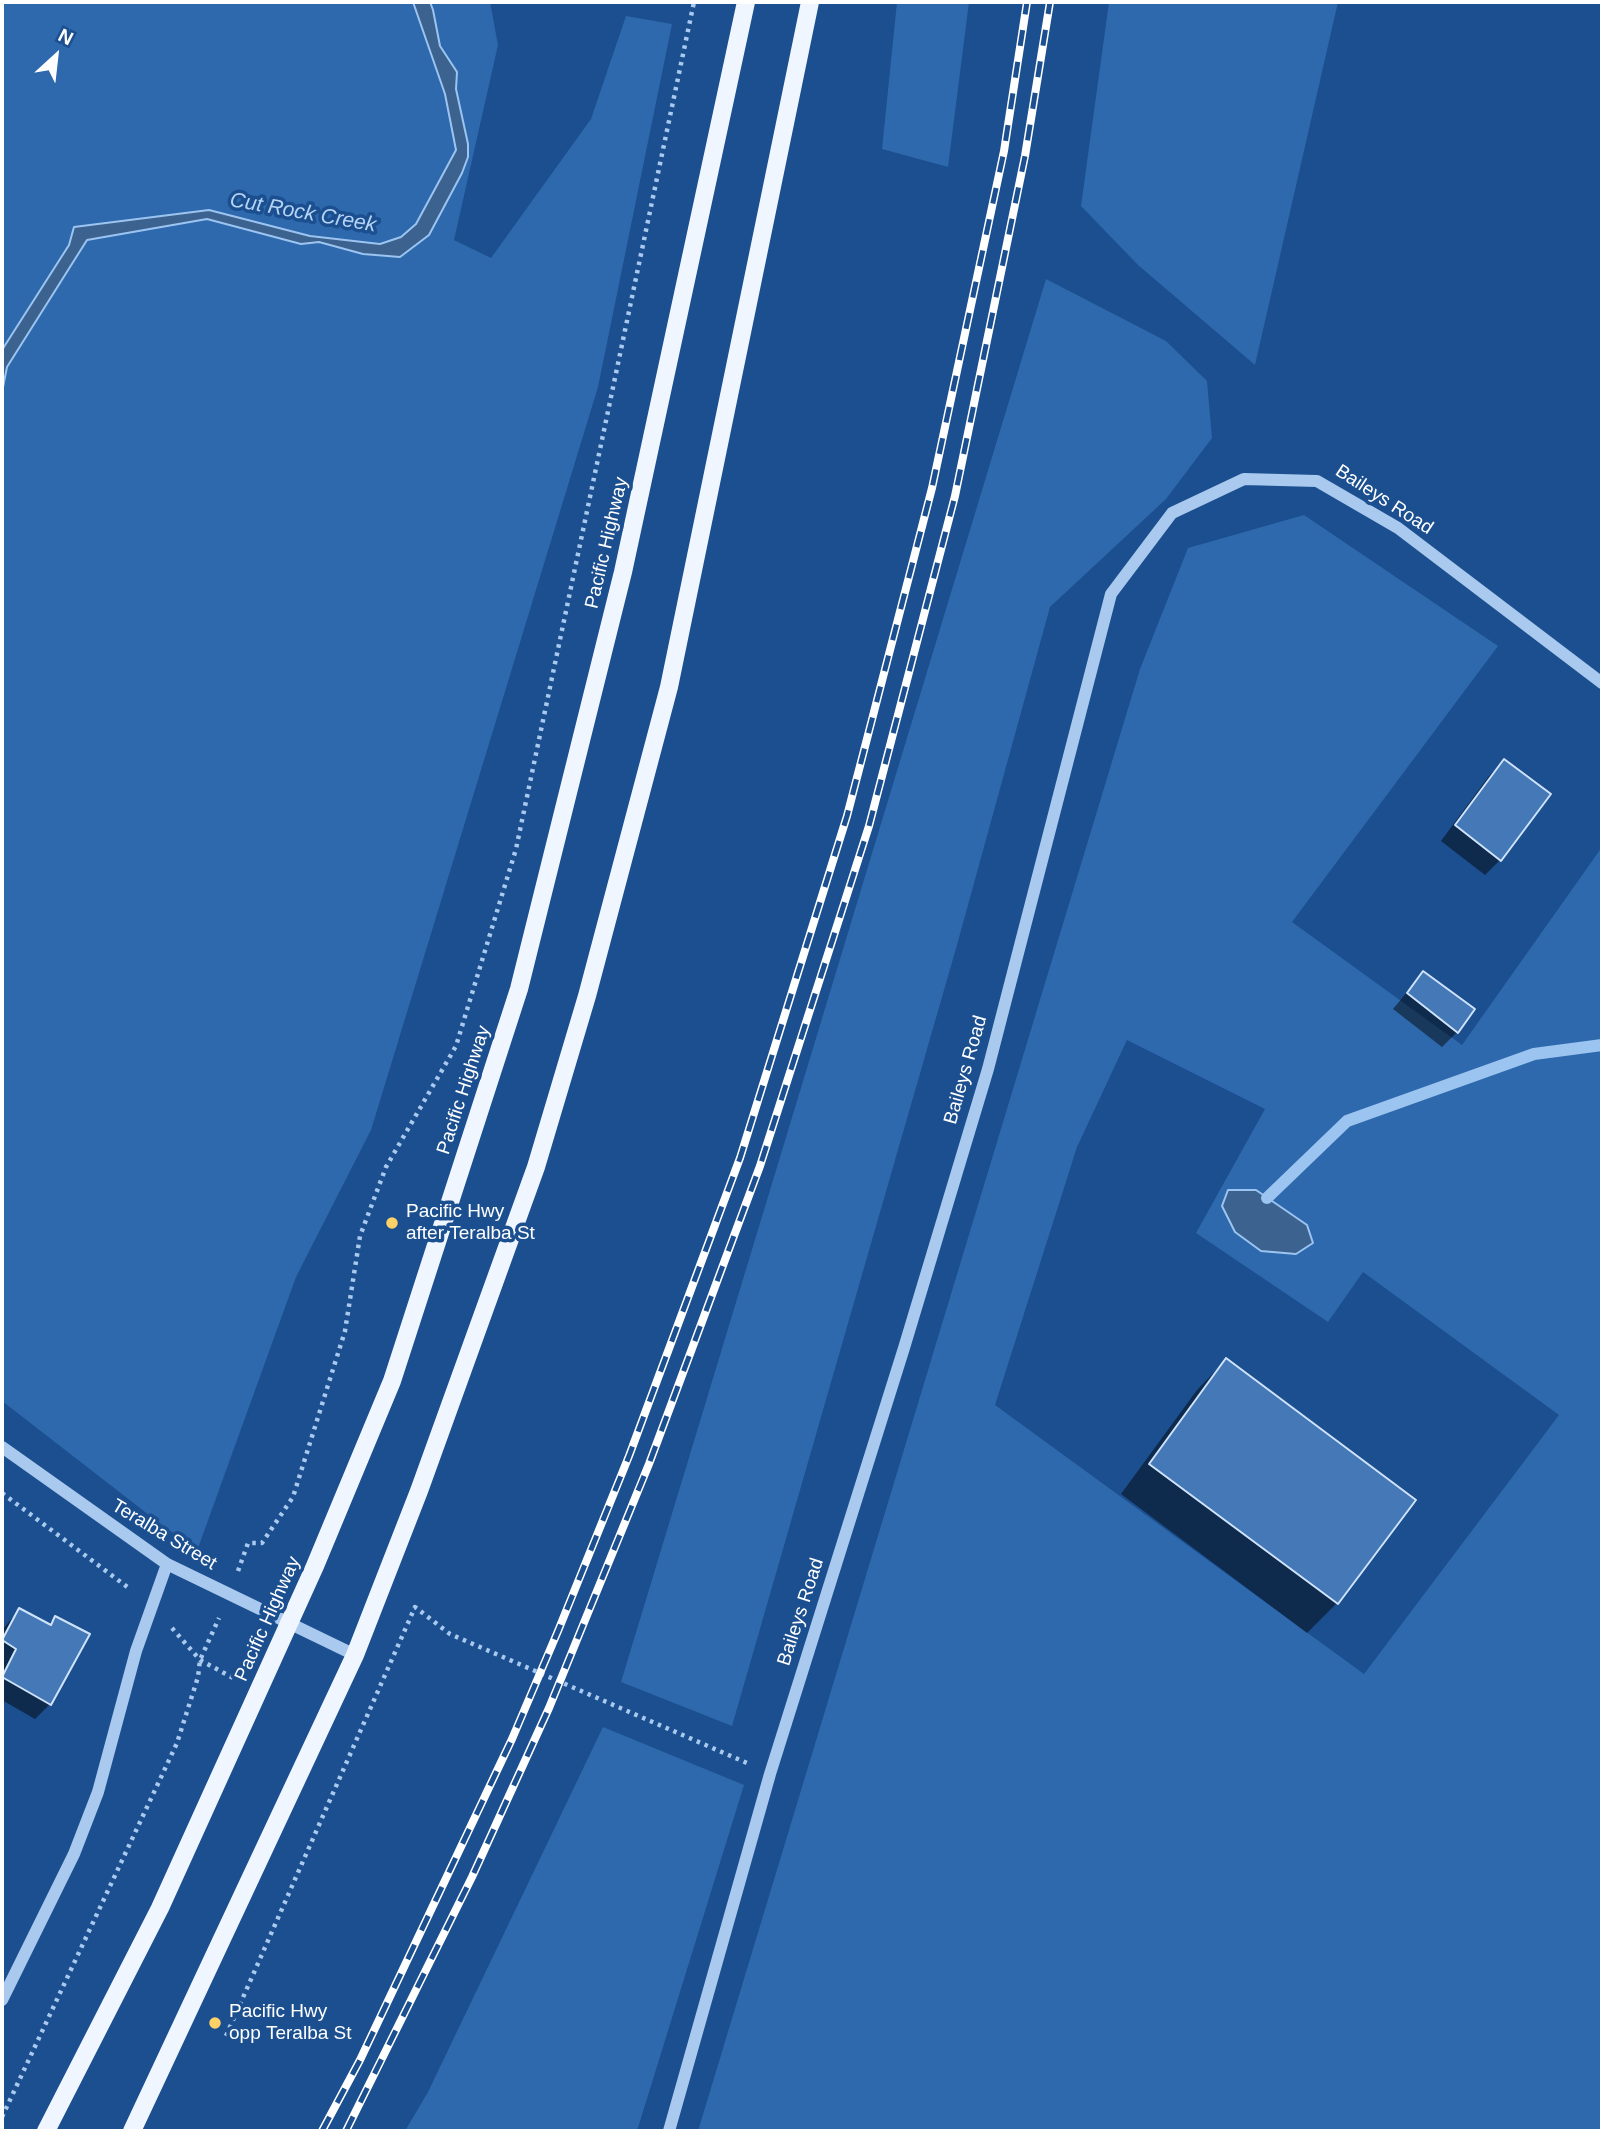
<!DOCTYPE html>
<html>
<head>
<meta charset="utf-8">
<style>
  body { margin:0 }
  #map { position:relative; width:1604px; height:2133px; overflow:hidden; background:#1b4f8f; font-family:Arial,sans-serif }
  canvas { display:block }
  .frame { position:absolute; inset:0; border:4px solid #fff; pointer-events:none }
  .north { position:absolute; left:21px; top:21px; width:70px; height:70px; -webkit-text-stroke:5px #1b4f8f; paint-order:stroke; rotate:27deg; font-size:19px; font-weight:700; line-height:28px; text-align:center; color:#fff }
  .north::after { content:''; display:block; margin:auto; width:24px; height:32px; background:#fff; clip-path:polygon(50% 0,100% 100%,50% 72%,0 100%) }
</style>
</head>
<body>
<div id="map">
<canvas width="1604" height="2133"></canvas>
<div class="frame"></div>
<div class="north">N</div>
</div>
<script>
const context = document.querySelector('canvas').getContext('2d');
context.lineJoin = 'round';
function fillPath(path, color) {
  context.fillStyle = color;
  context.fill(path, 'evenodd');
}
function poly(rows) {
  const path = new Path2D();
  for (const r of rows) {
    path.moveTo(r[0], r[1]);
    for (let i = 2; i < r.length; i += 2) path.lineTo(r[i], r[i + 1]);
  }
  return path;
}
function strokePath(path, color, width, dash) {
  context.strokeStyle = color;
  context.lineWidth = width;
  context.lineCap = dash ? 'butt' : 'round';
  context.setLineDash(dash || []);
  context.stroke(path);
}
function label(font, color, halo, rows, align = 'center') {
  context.font = font + ' Arial,sans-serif';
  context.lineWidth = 7;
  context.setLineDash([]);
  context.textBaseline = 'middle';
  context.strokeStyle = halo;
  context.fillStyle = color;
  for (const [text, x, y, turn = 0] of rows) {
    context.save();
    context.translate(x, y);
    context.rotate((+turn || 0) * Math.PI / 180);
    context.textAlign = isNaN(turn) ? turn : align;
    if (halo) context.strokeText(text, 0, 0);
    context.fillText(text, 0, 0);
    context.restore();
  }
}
const green = poly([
  [2,2,490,2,498,45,454,240,491,258,591,119,626,16,672,24,598,387,371,1130,296,1277,198,1548,167,1529,2,1401],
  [897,2,969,2,948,167,882,149],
  [1109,2,1338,2,1255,365,1138,265,1081,206],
  [1046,279,1166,341,1207,381,1212,438,1166,499,1050,607,957,945,732,1726,621,1682],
  [1304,515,1498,646,1292,922,1462,1045,1602,847,1602,2131,698,2131,1140,669,1188,548],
  [1127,1040,1265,1109,1196,1233,1328,1322,1363,1272,1559,1415,1364,1674,995,1405,1077,1147],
  [603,1727,744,1785,637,2131,405,2131,428,2092]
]);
const water = poly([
  [413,2,430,2,433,10,440,46,457,72,456,89,468,144,468,157,462,173,429,235,400,257,363,254,319,242,301,244,207,219,87,240,7,367,2,392,2,350,69,245,74,227,209,210,310,236,380,244,401,237,416,224,456,150,445,94,413,2],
  [1228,1190,1256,1190,1307,1225,1313,1243,1296,1254,1261,1251,1235,1232,1222,1206,1228,1190]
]);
const shadow = poly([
  [1504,761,1500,860,1485,875,1441,841,1489,776],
  [1423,973,1457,1032,1442,1047,1393,1009],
  [1226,1360,1414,1500,1337,1603,1307,1633,1121,1494,1197,1390],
  [19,1610,48,1625,55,1618,50,1704,35,1719,2,1700,2,1630]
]);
const stream = poly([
  [1267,1198,1347,1121,1534,1054,1602,1045]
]);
const building = poly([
  [1504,759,1551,794,1501,861,1455,825,1504,759],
  [1423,971,1475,1009,1458,1033,1407,993,1423,971],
  [1226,1358,1416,1500,1338,1604,1149,1464,1226,1358],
  [19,1608,51,1625,55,1616,90,1634,51,1705,2,1677,16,1649,2,1640,19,1608]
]);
const path = poly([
  [2,1493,130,1589],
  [238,1571,248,1543,262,1543,293,1497,345,1331,360,1236,386,1167,456,1046,516,849,694,2],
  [172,1628,200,1660,235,1679],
  [226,2036,415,1607,450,1634,747,1763],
  [2,2117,177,1743,198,1677,200,1660,219,1618]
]);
const minor = poly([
  [2,1447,167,1564,355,1655],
  [2,2000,74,1854,98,1792,136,1651,167,1564],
  [669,2131,770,1774,904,1348,988,1069,1111,594,1172,513,1244,479,1317,481,1398,528,1602,683]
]);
const major = poly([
  [46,2131,160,1908,315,1566,392,1381,519,989,623,572,746,2],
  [132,2131,355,1655,419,1491,536,1167,587,996,669,687,810,2]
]);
const rail = poly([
  [322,2131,360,2060,512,1739,558,1631,629,1456,740,1158,847,816,932,488,1004,151,1027,2],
  [346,2131,472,1877,549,1708,649,1464,760,1166,869,826,955,496,1025,156,1050,2]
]);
const markers = [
  [392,1223,7,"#ffd166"],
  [215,2023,7,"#ffd166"]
];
const streetNames = [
  ["Baileys Road",1384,500,33],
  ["Pacific Highway",607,543,-77],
  ["Baileys Road",966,1070,-74],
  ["Pacific Highway",464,1090,-72],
  ["Teralba Street",164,1535,31],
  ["Baileys Road",801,1612,-72],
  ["Pacific Highway",268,1619,-66]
];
const poiNames = [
  ["Pacific Hwy",406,1212],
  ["after Teralba St",406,1234],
  ["Pacific Hwy",229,2012],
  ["opp Teralba St",229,2034]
];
const waterNames = [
  ["Cut Rock Creek",303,213,10]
];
fillPath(green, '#2e69ad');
fillPath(water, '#3c6290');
strokePath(water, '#9cc4f0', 2);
fillPath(shadow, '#0007');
strokePath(stream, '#9cc4f0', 12);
fillPath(building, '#4478b7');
strokePath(building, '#cfe3fa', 2);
strokePath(path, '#a9c9ee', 4.5, [3.5, 5]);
strokePath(minor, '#a9c9ee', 12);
strokePath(major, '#f0f6ff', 18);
strokePath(rail, '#fff', 8);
strokePath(rail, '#1b4f8f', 5, [16]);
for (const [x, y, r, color] of markers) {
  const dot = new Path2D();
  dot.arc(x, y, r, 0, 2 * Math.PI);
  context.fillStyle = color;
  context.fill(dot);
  strokePath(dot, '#1b4f8f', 2.5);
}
label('19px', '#fff', '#1b4f8f', streetNames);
label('19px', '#fff', '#1b4f8f', poiNames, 'left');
label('italic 21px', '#b5d3f5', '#1b4f8f', waterNames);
</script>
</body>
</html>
